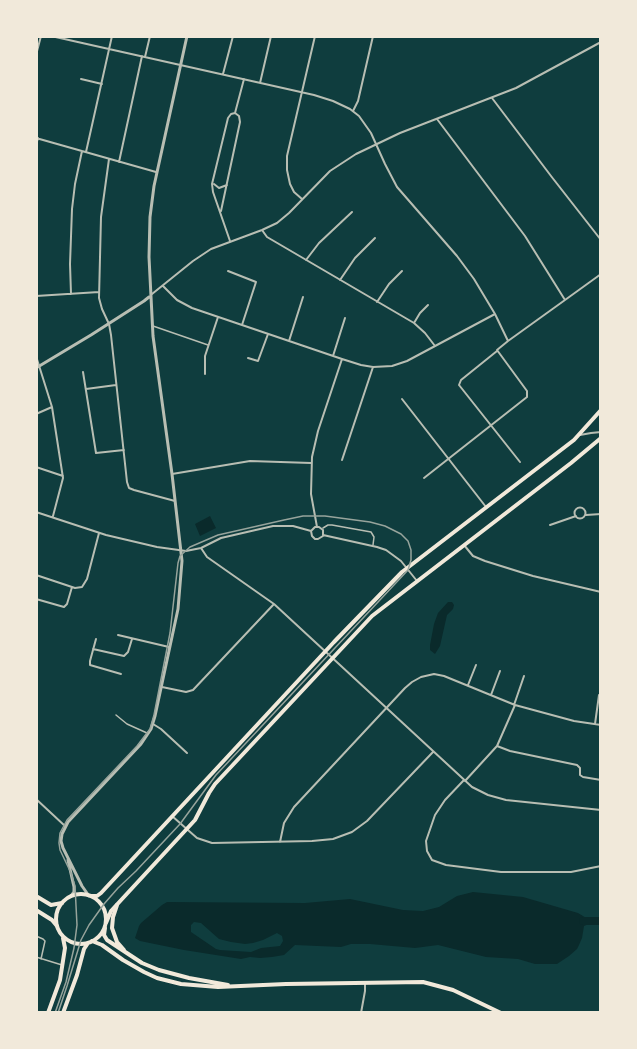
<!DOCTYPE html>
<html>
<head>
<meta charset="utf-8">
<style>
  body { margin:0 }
  #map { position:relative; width:637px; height:1049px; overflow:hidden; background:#0f3d3e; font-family:Jost,sans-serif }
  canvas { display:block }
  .frame { position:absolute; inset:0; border:38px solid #f1e9da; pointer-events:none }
</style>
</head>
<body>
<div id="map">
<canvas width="637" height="1049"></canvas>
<div class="frame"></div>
</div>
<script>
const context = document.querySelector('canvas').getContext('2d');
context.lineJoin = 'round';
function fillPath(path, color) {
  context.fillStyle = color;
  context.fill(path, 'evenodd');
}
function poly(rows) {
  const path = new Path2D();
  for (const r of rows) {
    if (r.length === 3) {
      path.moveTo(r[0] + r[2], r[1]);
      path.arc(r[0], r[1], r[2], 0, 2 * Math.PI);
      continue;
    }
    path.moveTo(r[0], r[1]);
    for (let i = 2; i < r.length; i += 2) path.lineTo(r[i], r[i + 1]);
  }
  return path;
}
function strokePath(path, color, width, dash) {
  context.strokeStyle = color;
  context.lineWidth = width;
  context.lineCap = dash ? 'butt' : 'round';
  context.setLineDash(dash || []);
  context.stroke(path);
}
const water = poly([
  [210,516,216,528,200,536,195,524],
  [448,602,452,602,454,605,453,609,447,615,440,646,435,654,430,650,430,645,434,624,438,613],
  [473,892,523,897,578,913,588,919,593,920,594,922,584,926,582,938,579,945,577,949,569,956,557,964,535,964,518,959,486,957,438,945,415,948,370,944,351,944,341,947,295,945,284,955,272,957,260,958,250,957,241,959,184,950,140,941,135,938,139,926,141,923,162,905,167,902,305,903,350,899,403,910,423,911,439,907,457,896],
  [194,922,201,923,219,939,231,942,245,944,253,943,263,940,277,933,282,936,283,941,280,946,261,948,251,952,220,950,216,949,191,932,191,925]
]);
const river = poly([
  [583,921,601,921]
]);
const service = poly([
  [153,326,208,345],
  [323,528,328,525,332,525,371,532,374,537,373,545],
  [116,715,127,724,147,733],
  [36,936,43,939,45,941,41,959],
  [36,957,62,965]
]);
const minor = poly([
  [51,36,314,95,333,101,350,109,359,116,371,133,385,164,397,187,457,256,474,279,495,314,508,341],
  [36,55,41,36],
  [145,57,150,36],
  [36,59,36,64],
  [223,74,233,36],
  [81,79,102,84],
  [260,83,271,36],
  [492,98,551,176,601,240],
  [353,111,358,101,373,36],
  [36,138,156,172],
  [36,145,38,138],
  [86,152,112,36],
  [109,159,101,217,99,298,102,309,109,324,111,335,127,482,129,488,134,490,175,501],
  [119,162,142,56],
  [214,184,219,188,227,185],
  [302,199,294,192,290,184,287,170,287,156,315,36],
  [221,211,240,122,239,116,235,113],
  [262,230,267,237,414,323,425,333,435,346],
  [230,241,213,192,212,184,228,118,231,114,235,113,244,79],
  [306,260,319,243,352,212],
  [228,271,256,282,242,325],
  [340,280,355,258,375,238],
  [163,286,177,300,192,308,342,359,361,365,373,367,392,366,407,361,495,314],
  [71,294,70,264,72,209,75,184,82,151],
  [152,294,193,261,211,249,262,230,277,223,289,213,330,171,356,154,400,133,516,88,601,42],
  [36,296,99,292],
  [565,300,601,274],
  [377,302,389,284,402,271],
  [414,323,420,313,428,305],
  [289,341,303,297],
  [497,351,461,380,459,385,520,462],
  [36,356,52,407,63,478,53,516],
  [333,356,345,318],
  [248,358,258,361,268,334],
  [83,372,96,453,124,450],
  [205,374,205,356,218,317],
  [86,389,116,385],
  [402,399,486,507],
  [36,414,52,407],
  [601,418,601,432],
  [580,435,591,433,601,432],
  [342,460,373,367],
  [36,467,63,476],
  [172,474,250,461,311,463],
  [424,478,527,397,527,391,497,350,508,341,565,300,525,236,437,119],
  [580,513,5.5],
  [36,512,106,535,157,547,186,551,201,548,221,538,273,526,293,526,311,531],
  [586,515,601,514],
  [550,525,576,516],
  [317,527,311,494,312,457,318,431,342,359],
  [311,531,315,527,319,527,323,530,323,535],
  [311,531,312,536,315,539,318,539,323,536],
  [323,535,377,547,386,550,401,561,417,581],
  [464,545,473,556,485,561,533,576,601,592],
  [201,548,207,557,274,604,472,787,488,795,506,800,601,810],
  [36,575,75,588,82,587,87,579,99,533],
  [36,599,64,607,67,604,72,587],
  [118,635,169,647],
  [96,639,90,661,90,665,121,674],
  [93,649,124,656,128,652,132,639],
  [468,685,476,665],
  [162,687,186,692,193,690,274,604],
  [491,695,500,671],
  [514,705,524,676],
  [153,724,161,729,187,753],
  [595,724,599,695],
  [497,746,510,751,577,765,580,768,580,775,583,777,601,780],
  [464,780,445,800,435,815,426,841,427,851,432,860,446,865,501,872,571,872,601,866],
  [465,781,497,746,515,705],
  [36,799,65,826],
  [172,816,197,838,212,843,312,841,333,839,352,832,367,821,433,752],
  [280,842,284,823,294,807,405,688,412,682,421,677,434,674,444,676,515,705,574,721,601,725],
  [361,1013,365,991,365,982]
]);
const tertiary = poly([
  [36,368,91,335,144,301,149,297],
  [68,860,74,887,74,892,71,896],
  [89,896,82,886,63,848,61,841,62,834,68,822,141,744,151,729,155,716,178,609,182,561,172,474,153,336,149,257,150,217,154,186,187,36]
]);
const secondary = poly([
  [36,896,51,905,62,903],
  [117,905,113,917,112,928,117,942,124,950],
  [36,910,52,920,57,926],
  [105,928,104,935,107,940,142,963,159,970,189,978,228,985],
  [92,941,102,945,123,960,144,972,157,978,181,984,218,987,286,984,423,982,453,990,501,1013]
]);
const primary = poly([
  [81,919,25],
  [91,896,97,896,101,893,334,642,402,572,574,440,601,410],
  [106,923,111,911,195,820,209,793,215,784,372,616,571,463,601,438],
  [48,1013,60,980,65,948,63,938],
  [63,1013,77,975,84,949,88,943]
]);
const tram = poly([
  [55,1013,66,982,74,948,77,925,75,886,71,873,60,850,59,843,60,833,67,820,137,746,150,729,154,715,170,633,178,563,180,556,190,547,218,535,284,520,303,516,325,516,370,522,385,526,401,534,408,541,411,550,411,560,408,570,216,775,180,824,136,871,118,888,104,904,89,925,81,940,67,986,58,1013]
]);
fillPath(water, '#0a2a2b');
strokePath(river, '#0a2a2b', 8);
strokePath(service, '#b8beb3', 1.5);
strokePath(minor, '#b8beb3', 2);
strokePath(tertiary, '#b8beb3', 3);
strokePath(secondary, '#f1e9da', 4);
strokePath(primary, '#f1e9da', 4);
strokePath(tram, '#97a49c', 1.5);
</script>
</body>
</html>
